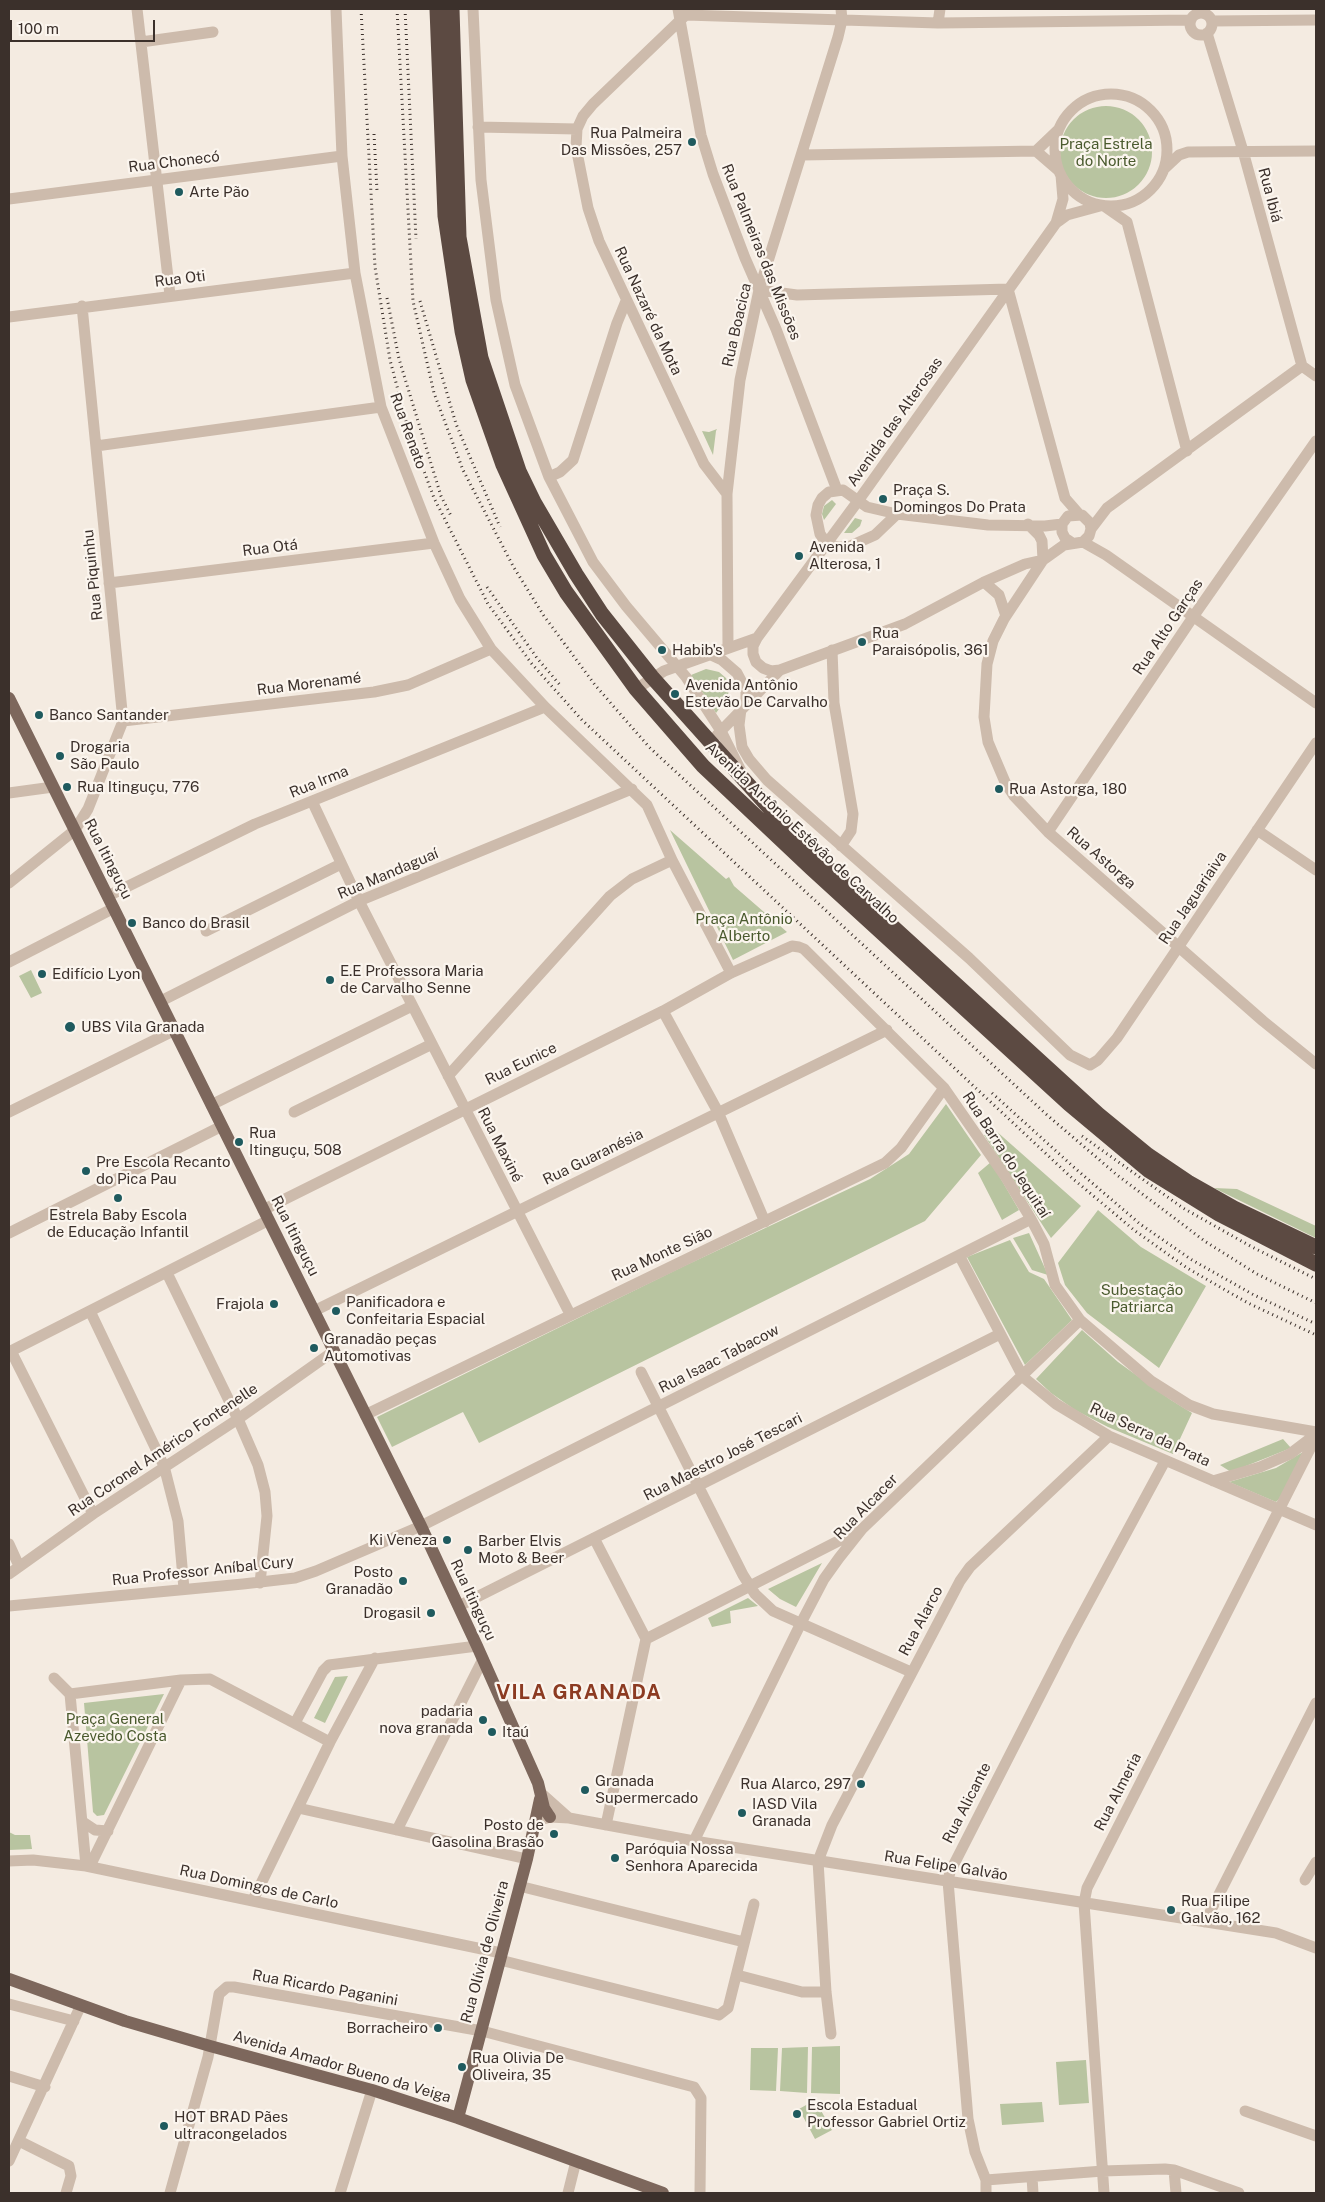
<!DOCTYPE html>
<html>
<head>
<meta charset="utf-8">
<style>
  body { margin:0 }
  #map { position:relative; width:1325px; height:2202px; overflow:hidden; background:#f4ebe1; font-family:"Public Sans",sans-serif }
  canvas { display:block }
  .frame { position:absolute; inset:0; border:10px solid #3b302b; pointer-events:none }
  .scale { position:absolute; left:10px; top:20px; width:145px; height:22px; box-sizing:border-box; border:2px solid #3b302b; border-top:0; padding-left:6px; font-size:15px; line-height:18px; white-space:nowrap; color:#3b302b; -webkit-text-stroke:4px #fbf5ee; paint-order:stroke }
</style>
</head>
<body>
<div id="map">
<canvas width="1325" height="2202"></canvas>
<div class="frame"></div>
<div class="scale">100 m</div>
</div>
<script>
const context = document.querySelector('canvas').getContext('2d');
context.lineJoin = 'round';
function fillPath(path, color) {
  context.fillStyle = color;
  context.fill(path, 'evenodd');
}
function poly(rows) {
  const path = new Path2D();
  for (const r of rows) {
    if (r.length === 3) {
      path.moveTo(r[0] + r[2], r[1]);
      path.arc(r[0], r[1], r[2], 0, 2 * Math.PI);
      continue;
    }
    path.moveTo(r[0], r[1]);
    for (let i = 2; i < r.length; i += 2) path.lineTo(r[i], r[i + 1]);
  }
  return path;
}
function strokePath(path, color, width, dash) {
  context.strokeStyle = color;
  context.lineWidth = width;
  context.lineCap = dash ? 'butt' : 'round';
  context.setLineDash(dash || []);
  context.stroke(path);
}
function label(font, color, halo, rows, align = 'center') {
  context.font = font + ' "Public Sans",sans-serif';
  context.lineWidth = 4.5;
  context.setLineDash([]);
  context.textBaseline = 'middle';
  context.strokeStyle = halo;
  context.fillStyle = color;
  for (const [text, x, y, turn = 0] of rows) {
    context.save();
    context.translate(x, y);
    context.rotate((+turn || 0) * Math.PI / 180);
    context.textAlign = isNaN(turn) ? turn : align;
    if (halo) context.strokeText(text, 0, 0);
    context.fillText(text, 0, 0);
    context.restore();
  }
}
const green = poly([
  [1106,152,46],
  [717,429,716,431,713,455,702,431,709,432],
  [832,500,836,504,824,520,822,514,824,506],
  [855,518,862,520,860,526,852,533,844,533],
  [706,669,719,672,726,678,729,687,728,697,716,713,691,675],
  [670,830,726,879,729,877,734,886,787,932,733,960],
  [31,970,42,993,31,998,19,976],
  [946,1104,981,1155,925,1221,479,1443,463,1412,392,1447,377,1417,682,1267,870,1179,909,1154],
  [995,1130,1081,1206,1051,1238,984,1135],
  [991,1162,1019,1210,1002,1220,978,1173],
  [1214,1188,1237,1189,1316,1226,1316,1238],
  [1098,1210,1141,1247,1206,1286,1159,1368,1087,1313,1065,1285,1058,1263],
  [1029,1233,1048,1275,1032,1270,1013,1238],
  [1010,1240,1029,1272,1044,1279,1072,1320,1025,1365,967,1257],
  [1082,1330,1118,1362,1171,1400,1192,1413,1173,1454,1108,1427,1075,1410,1051,1393,1036,1379],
  [1283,1439,1291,1448,1231,1472,1220,1465],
  [1303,1452,1280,1498,1276,1502,1229,1482,1276,1468],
  [822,1563,796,1607,780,1599,768,1589],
  [748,1598,758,1606,730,1611,731,1623,712,1627,708,1618],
  [348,1676,325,1723,314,1718,335,1677],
  [164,1694,104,1815,97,1816,93,1812,84,1703],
  [9,1832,15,1835,30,1835,32,1849,9,1850],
  [840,2046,840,2094,811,2093,812,2047],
  [808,2047,807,2093,780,2091,782,2048],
  [751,2048,778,2048,776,2091,750,2090],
  [1086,2060,1089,2103,1059,2105,1056,2062],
  [815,2100,832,2130,815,2139,799,2109],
  [1042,2102,1044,2122,1002,2125,1000,2104]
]);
const minor = poly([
  [137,9,170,295],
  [336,9,342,156,355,273,381,407,434,543,460,599,491,649,545,707,647,805,672,860,731,973],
  [473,9,481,180,496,300,515,385,549,477,593,562,626,606,686,677,721,731,742,773],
  [678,9,701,135,713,174,745,258,776,329,837,490],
  [692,9,593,104,583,116,577,129,576,147,588,208,599,241,704,464,727,494],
  [1201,24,11],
  [686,15,938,23,1191,20],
  [1212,21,1316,20],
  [938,23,940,9],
  [1207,33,1243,151,1302,366],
  [141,42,213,32],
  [1111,150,56],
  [478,127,577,129],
  [1036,151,1058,130],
  [802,155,1036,151,1058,170],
  [1164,169,1179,155,1188,152,1316,151],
  [1061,175,1063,199,1056,223,858,501,757,638,753,646,753,654,756,662,763,668,771,671,780,670,905,624,984,582,1025,564,1043,560,1064,545,1083,542,1089,536,1091,529,1090,523,1082,515,1068,516,1062,524,1062,532,1065,538,1071,542],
  [9,199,342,156],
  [1104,206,1127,222,1187,451],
  [1056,223,1067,215,1100,206],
  [759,290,797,295,1008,289,1065,498,1079,514],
  [9,317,355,273],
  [1302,366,1316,376],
  [96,446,381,407],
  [549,477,560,472,573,460,617,323,626,301],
  [897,514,875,535,848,547,838,547,827,544,820,534,816,515,818,505,822,498,829,492,843,490,867,507,897,514,988,525,1045,526,1062,524],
  [1028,524,1039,535,1042,541,1043,560,1004,619,993,641,987,664,984,717,988,742,1005,782,1014,796,1048,832,1263,1021,1316,1064],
  [1091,529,1107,508,1302,366],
  [1083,542,1106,555,1316,703],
  [984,582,999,595,1006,616],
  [109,583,434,543],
  [728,647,727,494,740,380,759,290,838,37,842,20,841,9],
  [832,650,834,703,853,814,851,831,841,846],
  [709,654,722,660,737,673,746,690,746,703],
  [636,689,664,671,757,638],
  [741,709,739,725,742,747,749,759,767,780,969,958,1070,1055,1090,1065,1098,1060,1117,1038,1316,743],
  [123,721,374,692,408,685,491,649],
  [717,735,780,670],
  [9,793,53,787],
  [312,801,359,901,570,1314],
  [1257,830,1316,870],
  [1048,832,1193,617,1316,441],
  [9,883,75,830,88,809,123,721,82,306],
  [108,896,255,824,545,707],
  [206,931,341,864],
  [9,962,114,908],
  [161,1001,359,901,632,789],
  [663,1011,718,1112,765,1222],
  [448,1076,610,896,632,879,672,860],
  [211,1105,412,1006],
  [9,1112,175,1030],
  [294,1112,432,1044],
  [263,1210,663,1011,731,973,792,946,799,947,804,949,944,1088,1005,1176,1031,1219,1044,1244,1055,1285,1080,1320,1151,1381,1189,1405,1213,1414,1316,1432],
  [9,1233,222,1126],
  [959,1255,1023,1377,1056,1404,1109,1436,1316,1525],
  [167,1273,238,1419,258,1465,265,1492,267,1516,260,1583],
  [90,1311,164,1466,178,1521,184,1589],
  [314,1311,887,1030],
  [11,1351,93,1514],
  [9,1352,269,1220],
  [641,1372,743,1575,755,1594,773,1611,911,1672],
  [365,1415,885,1163,901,1148,944,1088],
  [1213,1481,1260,1467,1290,1454,1315,1435],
  [594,1538,646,1639,606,1825],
  [9,1544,19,1566],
  [9,1574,93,1514,238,1419,334,1351],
  [9,1606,243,1584,295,1578,316,1571,421,1526,1031,1219],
  [459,1606,1000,1334],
  [646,1639,858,1531],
  [54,1678,70,1694,181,1680,210,1679,330,1742],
  [70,1694,86,1866],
  [295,1723,323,1671,329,1665,477,1646],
  [541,1793,569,1818],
  [298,1808,527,1859],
  [537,1821,550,1817,569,1818,694,1841,1276,1933,1316,1948],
  [83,1822,95,1830,108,1831],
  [397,1830,483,1659],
  [694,1841,801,1623,824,1579,839,1558,862,1529,1080,1320],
  [9,1861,33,1860,86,1866,501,1953],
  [90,1866,181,1680],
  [1305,1880,1316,1862],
  [519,1886,744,1942],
  [253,1900,330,1742,375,1658],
  [1205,1922,1316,1703],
  [500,1960,719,2015,728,2008,754,1904],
  [737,1975,802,1992,826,1992],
  [9,2004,74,2021],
  [831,2034,826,1992,818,1861,832,1825,960,1581,970,1567,1109,1436],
  [9,2076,45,2087],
  [1245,2111,1316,2136],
  [19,2141,69,2166,71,2176,66,2193],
  [9,2161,81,2005],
  [1174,2170,1176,2193],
  [1032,2177,1033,2193],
  [986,2180,1103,2171,1165,2169,1174,2170,1239,2193],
  [170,2193,208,2057,219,1994,227,1987,234,1987,482,2031,694,2087,701,2098,700,2193],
  [340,2193,372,2090],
  [568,2193,576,2161],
  [986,2193,986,2180,975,2152,968,2119,948,1881,950,1872,1069,1639,1165,1461],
  [1104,2193,1084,1903,1087,1888,1316,1437]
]);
const major = poly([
  [9,698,421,1526,477,1646,538,1783,544,1808,550,1817],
  [9,1979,125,2021,210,2046,372,2090,458,2118,663,2193],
  [458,2118,527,1859,540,1799]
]);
const highway = poly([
  [437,9,445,216,462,331,473,380,503,465,544,555,566,592,636,689,703,766,811,868,1069,1104,1148,1170,1219,1214,1316,1264],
  [452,9,459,237,481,358,519,471,534,502,576,574,602,614,652,677,799,841,1098,1114,1148,1155,1188,1182,1234,1208,1316,1247]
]);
const rail = poly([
  [361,9,375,267,390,360,408,428,434,498,488,604,532,664,582,720,1072,1178,1134,1230,1187,1268,1248,1303,1316,1335],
  [397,9,413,301,434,393,463,470,513,566,544,616,595,685,649,747,1046,1114,1117,1175,1206,1242,1257,1274,1316,1303],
  [405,9,416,239],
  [374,134,377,191],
  [387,298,399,359,441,496,451,516],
  [420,301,456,424,500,527],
  [487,587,537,658,560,685],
  [992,1093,1077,1170,1140,1224,1192,1260,1254,1295,1316,1324],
  [1082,1136,1183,1208,1252,1247,1316,1279]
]);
const markers = [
  [692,142,5,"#1f5a5e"],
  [179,192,5,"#1f5a5e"],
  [883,499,5,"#1f5a5e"],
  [799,556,5,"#1f5a5e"],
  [862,642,5,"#1f5a5e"],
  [662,650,5,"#1f5a5e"],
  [675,694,5,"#1f5a5e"],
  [39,715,5,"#1f5a5e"],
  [60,756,5,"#1f5a5e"],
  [67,787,5,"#1f5a5e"],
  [999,789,5,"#1f5a5e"],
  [132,923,5,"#1f5a5e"],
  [42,974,5,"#1f5a5e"],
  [330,980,5,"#1f5a5e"],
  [70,1027,6,"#1f5a5e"],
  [239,1142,5,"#1f5a5e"],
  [86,1171,5,"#1f5a5e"],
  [118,1198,5,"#1f5a5e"],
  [274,1304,5,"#1f5a5e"],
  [336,1311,5,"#1f5a5e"],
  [314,1348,5,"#1f5a5e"],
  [447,1540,5,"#1f5a5e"],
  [468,1550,5,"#1f5a5e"],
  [403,1581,5,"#1f5a5e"],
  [431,1613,5,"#1f5a5e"],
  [483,1720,5,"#1f5a5e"],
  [492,1732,5,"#1f5a5e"],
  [861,1784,5,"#1f5a5e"],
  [585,1790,5,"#1f5a5e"],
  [742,1813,5,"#1f5a5e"],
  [554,1834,5,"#1f5a5e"],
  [615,1858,5,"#1f5a5e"],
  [1171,1910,5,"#1f5a5e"],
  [438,2028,5,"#1f5a5e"],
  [462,2067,5,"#1f5a5e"],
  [797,2114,5,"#1f5a5e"],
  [164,2126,5,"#1f5a5e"]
];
const poiNames = [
  ["Rua Palmeira",682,133,"right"],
  ["Das Missões, 257",682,150,"right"],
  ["Arte Pão",189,192],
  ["Praça S.",893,490],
  ["Domingos Do Prata",893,507],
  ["Avenida",809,547],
  ["Alterosa, 1",809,564],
  ["Rua",872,633],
  ["Paraisópolis, 361",872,650],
  ["Habib's",672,650],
  ["Avenida Antônio",685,685],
  ["Estevão De Carvalho",685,702],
  ["Banco Santander",49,715],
  ["Drogaria",70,747],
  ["São Paulo",70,764],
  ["Rua Itinguçu, 776",77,787],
  ["Rua Astorga, 180",1009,789],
  ["Banco do Brasil",142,923],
  ["E.E Professora Maria",340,971],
  ["de Carvalho Senne",340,988],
  ["Edifício Lyon",52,974],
  ["UBS Vila Granada",81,1027],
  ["Rua",249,1133],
  ["Itinguçu, 508",249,1150],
  ["Pre Escola Recanto",96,1162],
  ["do Pica Pau",96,1179],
  ["Estrela Baby Escola",118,1215,"center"],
  ["de Educação Infantil",118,1232,"center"],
  ["Panificadora e",346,1302],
  ["Confeitaria Espacial",346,1319],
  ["Frajola",264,1304,"right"],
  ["Granadão peças",324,1339],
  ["Automotivas",324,1356],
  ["Ki Veneza",437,1540,"right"],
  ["Barber Elvis",478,1541],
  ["Moto & Beer",478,1558],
  ["Posto",393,1572,"right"],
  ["Granadão",393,1589,"right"],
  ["Drogasil",421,1613,"right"],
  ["padaria",473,1711,"right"],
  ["nova granada",473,1728,"right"],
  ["Itaú",502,1732],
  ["Granada",595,1781],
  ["Supermercado",595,1798],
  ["Rua Alarco, 297",851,1784,"right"],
  ["IASD Vila",752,1804],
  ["Granada",752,1821],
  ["Posto de",544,1825,"right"],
  ["Gasolina Brasão",544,1842,"right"],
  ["Paróquia Nossa",625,1849],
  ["Senhora Aparecida",625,1866],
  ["Rua Filipe",1181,1901],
  ["Galvão, 162",1181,1918],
  ["Borracheiro",428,2028,"right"],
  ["Rua Olivia De",472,2058],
  ["Oliveira, 35",472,2075],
  ["Escola Estadual",807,2105],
  ["Professor Gabriel Ortiz",807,2122],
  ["HOT BRAD Pães",174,2117],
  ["ultracongelados",174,2134]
];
const parkNames = [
  ["Praça Estrela",1106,144],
  ["do Norte",1106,161],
  ["Praça Antônio",744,919],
  ["Alberto",744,936],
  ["Subestação",1142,1290],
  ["Patriarca",1142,1307],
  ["Praça General",115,1719],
  ["Azevedo Costa",115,1736]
];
const streetNames = [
  ["Rua Chonecó",174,162,-7],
  ["Rua Ibiá",1270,195,75],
  ["Rua Palmeiras das Missões",761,252,68],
  ["Rua Oti",180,279,-7],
  ["Rua Nazaré da Mota",648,311,65],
  ["Rua Boacica",737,325,-77],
  ["Avenida das Alterosas",895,422,-55],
  ["Rua Renato",408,431,70],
  ["Rua Otá",270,548,-7],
  ["Rua Piquinhu",93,575,-96],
  ["Rua Alto Garças",1168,627,-56],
  ["Rua Morenamé",309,684,-7],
  ["Rua Irma",319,782,-22],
  ["Avenida Antônio Estêvão de Carvalho",802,833,43],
  ["Rua Astorga",1101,858,41],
  ["Rua Itinguçu",108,859,63],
  ["Rua Mandaguaí",388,874,-23],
  ["Rua Jaguariaiva",1193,898,-56],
  ["Rua Eunice",521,1064,-26],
  ["Rua Maxiné",500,1145,63],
  ["Rua Barra do Jequitaí",1006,1155,57],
  ["Rua Guaranésia",593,1157,-26],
  ["Rua Itinguçu",295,1236,63],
  ["Rua Monte Sião",662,1254,-25],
  ["Rua Isaac Tabacow",719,1359,-27],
  ["Rua Serra da Prata",1150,1435,25],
  ["Rua Coronel Américo Fontenelle",163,1450,-34],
  ["Rua Maestro José Tescari",723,1457,-27],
  ["Rua Alcacer",866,1507,-46],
  ["Rua Professor Aníbal Cury",203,1571,-6],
  ["Rua Itinguçu",473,1600,65],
  ["Rua Alarco",921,1621,-62],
  ["Rua Almeria",1118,1792,-63],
  ["Rua Alicante",967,1803,-63],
  ["Rua Felipe Galvão",946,1866,9],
  ["Rua Domingos de Carlo",259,1887,12],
  ["Rua Olívia de Oliveira",485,1952,-75],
  ["Rua Ricardo Paganini",325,1988,10],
  ["Avenida Amador Bueno da Veiga",342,2067,16]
];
const districtNames = [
  ["VILA GRANADA",579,1693]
];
fillPath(green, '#b8c4a0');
strokePath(minor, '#cdbbac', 11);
strokePath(major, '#7d675c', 12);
strokePath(highway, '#5c4a42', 15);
strokePath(rail, '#3b302b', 3, [1, 4]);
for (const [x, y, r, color] of markers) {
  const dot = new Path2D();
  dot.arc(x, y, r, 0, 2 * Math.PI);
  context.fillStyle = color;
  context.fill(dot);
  strokePath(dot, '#fbf5ee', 2);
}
label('15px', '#3b302b', '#fbf5ee', poiNames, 'left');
label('15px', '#4a5a2e', '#fbf5ee', parkNames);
label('15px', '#3b302b', '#fbf5ee', streetNames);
context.letterSpacing = '1px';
label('bold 20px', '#8c3b22', '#fbf5ee', districtNames);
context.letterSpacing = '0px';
</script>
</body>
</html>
